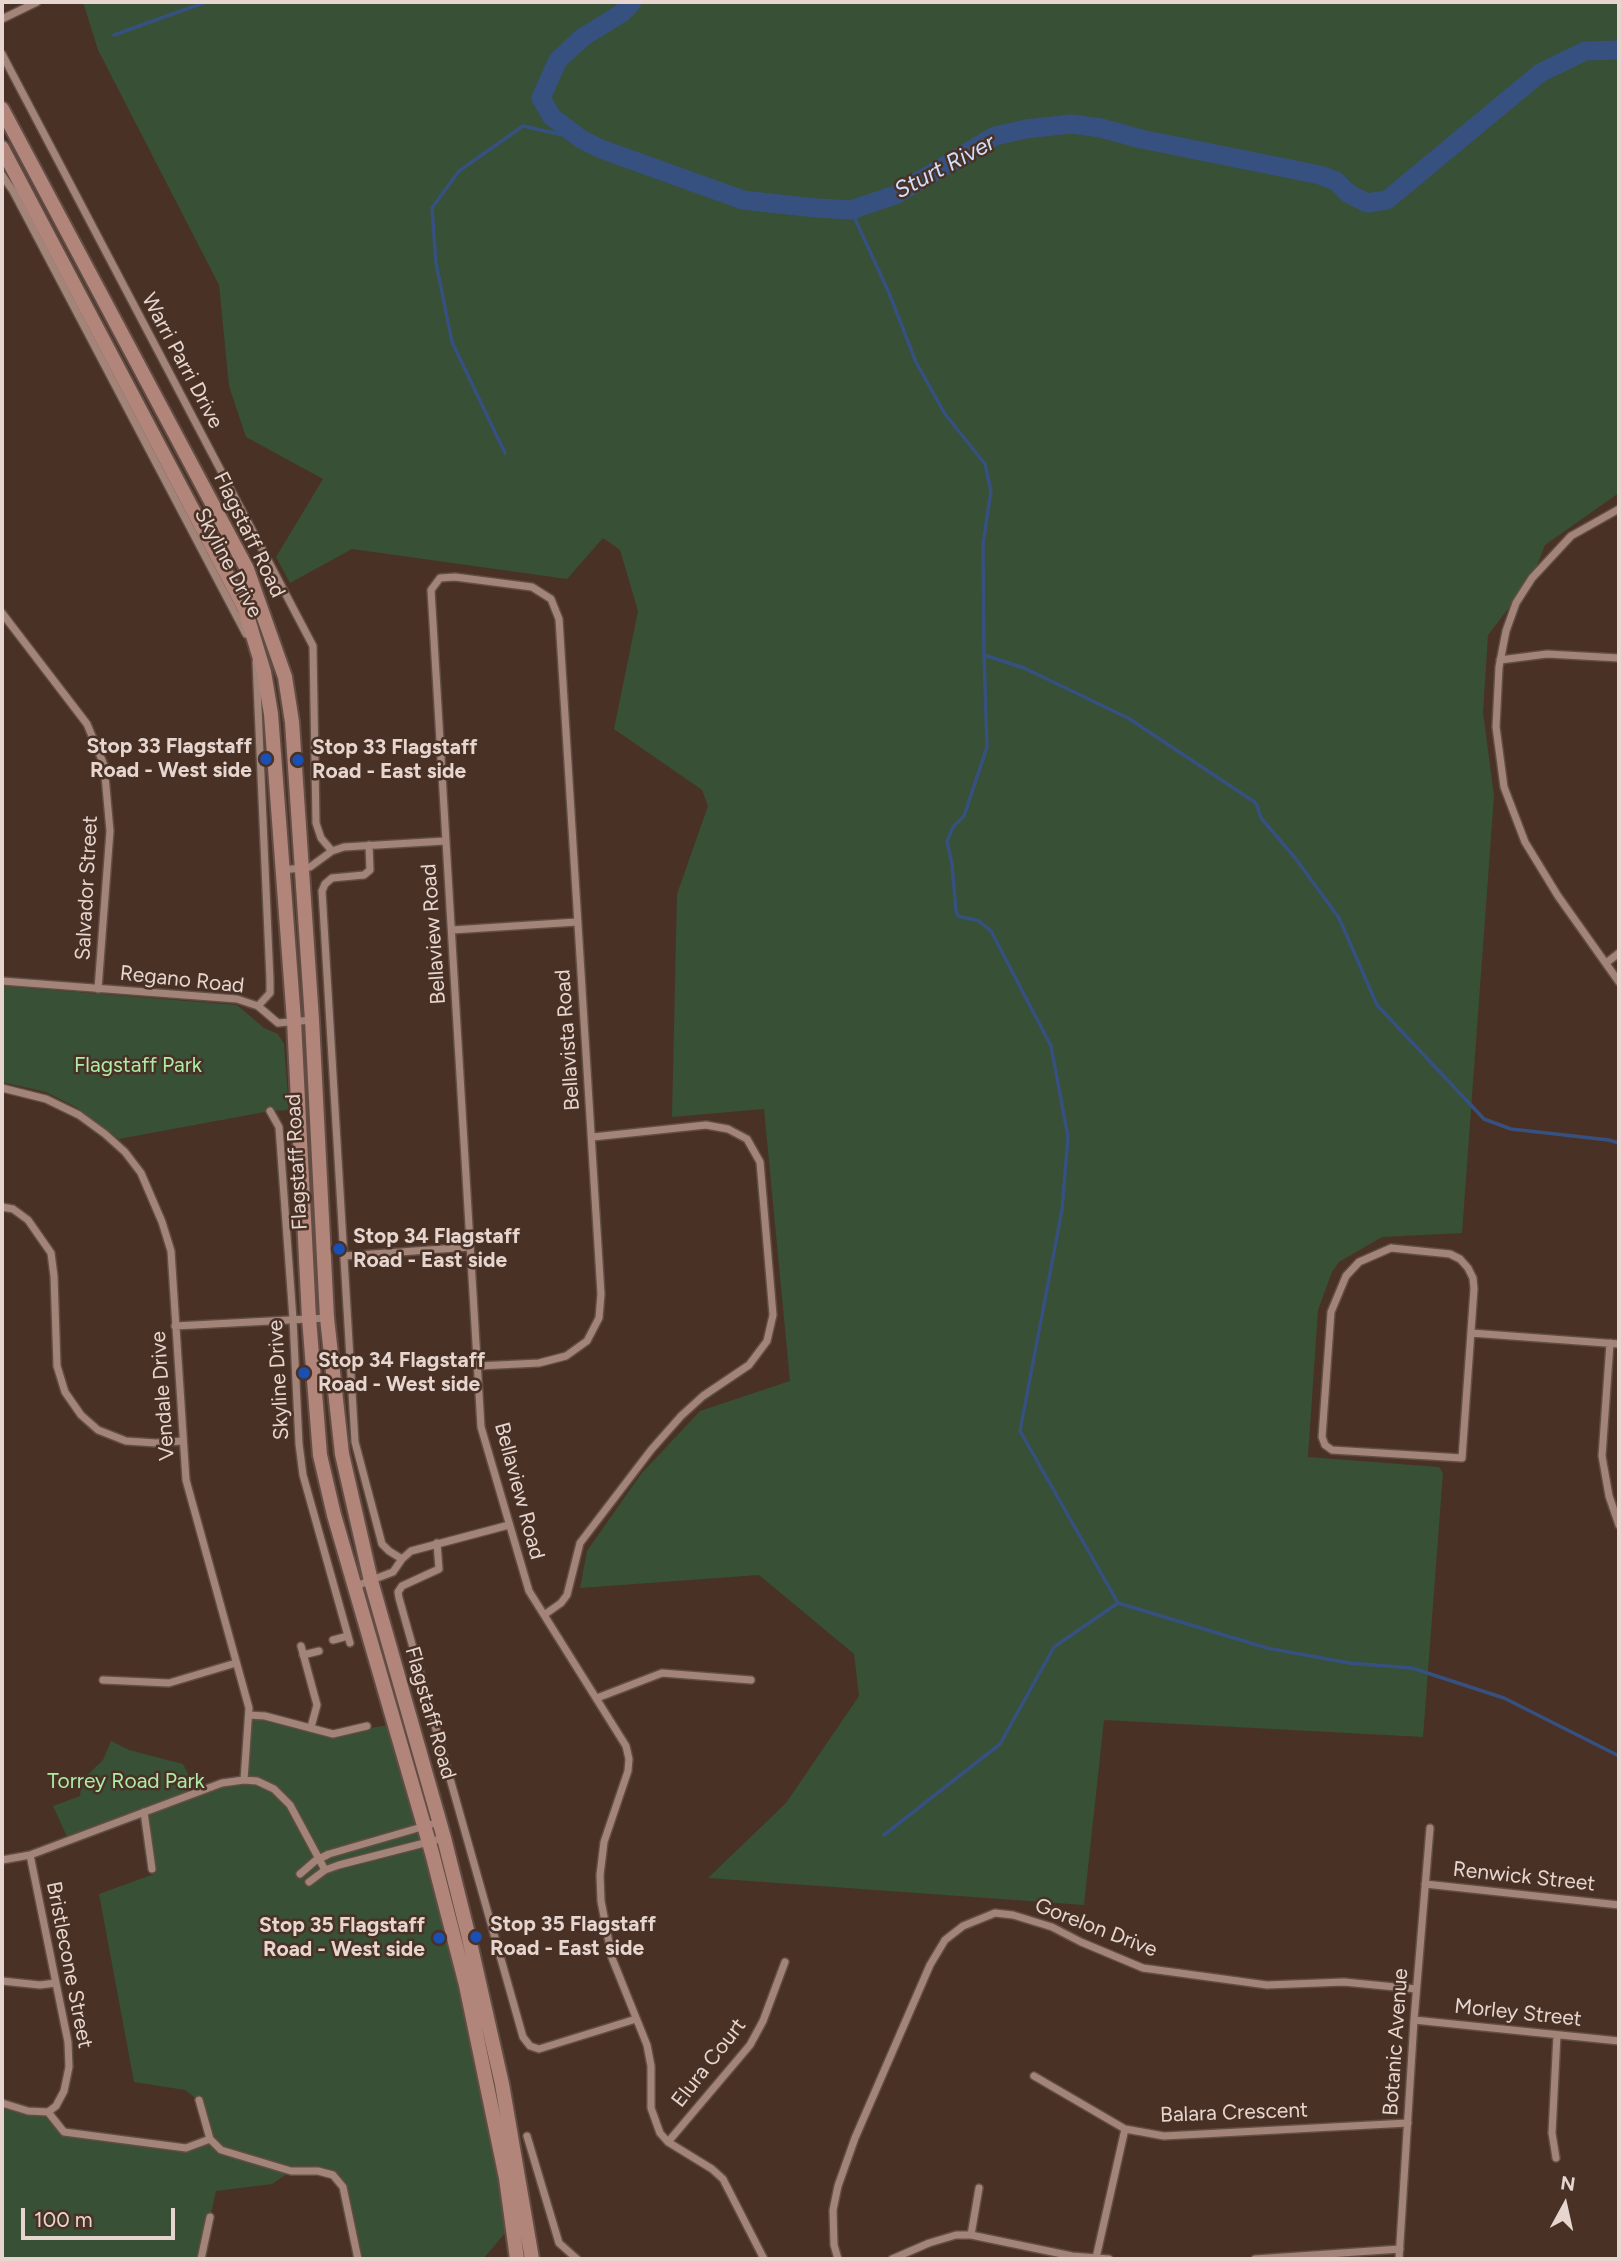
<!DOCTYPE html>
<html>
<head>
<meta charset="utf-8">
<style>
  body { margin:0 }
  #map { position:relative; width:1621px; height:2261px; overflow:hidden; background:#493126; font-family:Figtree,sans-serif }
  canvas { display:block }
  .frame { position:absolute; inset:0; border:4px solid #e6d6cf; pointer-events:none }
  .north { position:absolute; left:1530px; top:2170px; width:70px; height:70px; -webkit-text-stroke:5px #493126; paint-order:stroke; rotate:8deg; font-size:19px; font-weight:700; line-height:28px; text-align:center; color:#e6d6cf }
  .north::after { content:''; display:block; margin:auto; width:24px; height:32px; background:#e6d6cf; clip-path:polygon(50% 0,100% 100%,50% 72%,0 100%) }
  .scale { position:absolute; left:21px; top:2208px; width:154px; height:32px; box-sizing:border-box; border:4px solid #e6d6cf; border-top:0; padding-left:9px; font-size:21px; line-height:24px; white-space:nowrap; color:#e6d6cf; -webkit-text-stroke:5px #493126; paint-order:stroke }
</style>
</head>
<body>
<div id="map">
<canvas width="1621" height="2261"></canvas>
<div class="frame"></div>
<div class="north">N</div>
<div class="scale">100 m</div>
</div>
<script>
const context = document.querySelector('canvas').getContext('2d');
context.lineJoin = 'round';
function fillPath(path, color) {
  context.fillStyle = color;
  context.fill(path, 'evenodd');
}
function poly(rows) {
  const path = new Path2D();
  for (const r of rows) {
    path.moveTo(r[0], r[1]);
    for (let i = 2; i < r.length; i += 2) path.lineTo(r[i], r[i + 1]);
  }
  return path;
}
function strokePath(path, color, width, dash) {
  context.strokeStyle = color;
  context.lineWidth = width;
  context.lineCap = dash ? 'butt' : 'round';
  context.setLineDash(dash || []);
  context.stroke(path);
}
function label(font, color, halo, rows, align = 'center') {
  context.font = font + ' Figtree,sans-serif';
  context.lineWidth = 5;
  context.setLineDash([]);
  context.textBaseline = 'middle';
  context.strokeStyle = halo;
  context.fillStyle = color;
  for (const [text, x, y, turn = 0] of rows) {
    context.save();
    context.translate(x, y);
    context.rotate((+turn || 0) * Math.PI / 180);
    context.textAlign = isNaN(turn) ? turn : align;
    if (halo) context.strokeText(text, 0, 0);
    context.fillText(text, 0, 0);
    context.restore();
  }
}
const green = poly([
  [83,2,1619,2,1619,495,1616,495,1545,545,1532,578,1488,635,1483,712,1494,796,1462,1233,1382,1237,1339,1262,1332,1272,1318,1310,1308,1457,1439,1467,1443,1473,1423,1737,1104,1720,1084,1905,708,1878,786,1803,859,1696,854,1654,759,1575,580,1588,587,1551,641,1474,700,1411,790,1381,764,1109,672,1117,677,894,708,806,702,790,614,729,638,611,620,550,603,538,567,579,352,549,290,583,276,557,323,479,246,437,229,386,219,285,98,50],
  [2,986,237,1005,264,1028,278,1034,284,1044,289,1110,270,1111,119,1139,76,1107,46,1092,2,1082],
  [249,1715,333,1734,395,1724,432,1853,513,2224,483,2259,358,2259,343,2187,333,2175,291,2171,272,2184,216,2191,201,2259,2,2259,2,2102,48,2112,64,2132,186,2148,210,2139,198,2100,185,2090,134,2082,99,1894,154,1874,144,1812,197,1791,244,1780],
  [111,1741,129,1750,183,1764,196,1790,68,1839,53,1806,80,1796,82,1780,103,1760]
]);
const stream = poly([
  [114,35,206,2],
  [851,210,889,293,916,362,945,414,985,464,991,491,983,544,984,655,1024,668,1128,718,1256,803,1261,818,1296,859,1339,918,1377,1005,1484,1119,1511,1129,1609,1140,1619,1143],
  [505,453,452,342,436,263,432,208,459,171,523,126,581,139],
  [984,655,987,747,964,816,953,827,947,842,952,864,956,911,958,916,979,921,991,931,1051,1046,1068,1137,1062,1210,1020,1431,1118,1603,1267,1648,1349,1663,1412,1668,1504,1698,1619,1756],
  [884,1835,1000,1744,1054,1647,1118,1603]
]);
const river = poly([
  [632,2,622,13,583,37,558,60,541,98,552,117,581,139,601,149,743,200,816,208,851,210,895,195,995,136,1026,129,1071,124,1101,128,1141,139,1320,175,1336,181,1348,193,1367,203,1387,200,1540,73,1585,51,1619,50]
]);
const minor = poly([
  [2,19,37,2],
  [2,54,313,646,316,823,321,838,332,851],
  [2,175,13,191,246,634],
  [1619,509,1571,536,1532,578,1516,603,1506,631,1499,667,1496,727,1504,787,1525,842,1558,896,1619,982],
  [2,613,87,724,104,765,110,831,98,989],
  [1500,660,1547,654,1619,658],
  [256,662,270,980,270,993,258,1006],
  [369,845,370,870,364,875,332,878,325,884,322,891,355,1442,382,1544,389,1551,402,1559],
  [283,870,310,867,332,851,344,847,445,841],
  [452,930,577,922],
  [1606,963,1619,953],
  [2,981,237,999,258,1006,278,1023,312,1020],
  [2,1088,46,1099,79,1115,105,1134,125,1152,141,1173,162,1222,171,1251,186,1480,249,1708,244,1780],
  [270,1111,279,1127,293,1319,299,1444,303,1475,350,1643],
  [2,1207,13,1209,28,1220,51,1253,54,1276,57,1366,65,1392,81,1415,98,1430,126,1441,156,1443,182,1441],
  [1391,1248,1450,1254,1460,1259,1468,1268,1473,1278,1474,1289,1462,1458,1332,1450,1325,1445,1322,1437,1331,1312,1346,1276,1359,1262,1391,1248],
  [345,1256,470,1247],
  [175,1326,327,1318],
  [1471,1333,1619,1344],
  [1610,1343,1602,1456,1609,1496,1619,1525],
  [478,1366,539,1363,566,1356,587,1341,599,1318,601,1294,559,619,551,599,532,587,455,577,440,578,431,590,481,1427,529,1591,626,1746,629,1759,628,1771,604,1842,600,1875,601,1901,612,1958,647,2045,651,2066,651,2108,660,2133,668,2142,712,2169,723,2179,764,2259],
  [437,1543,439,1569,402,1586,398,1592,399,1598,523,2037,530,2046,539,2049,636,2019],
  [356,1586,393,1572,402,1559,411,1551,509,1525],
  [544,1615,561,1603,567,1595,580,1543,651,1450,681,1416,703,1396,749,1365,767,1341,773,1315,760,1162,747,1139,728,1129,706,1125,593,1137],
  [333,1640,348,1636],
  [301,1646,317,1705,311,1727],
  [303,1655,319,1651],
  [103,1680,169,1683,236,1663],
  [597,1698,662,1673,751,1680],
  [249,1715,265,1716,333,1734,367,1726],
  [144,1812,152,1869],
  [2,1860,30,1855,222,1783,244,1780,257,1781,274,1789,290,1805,325,1870],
  [300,1874,315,1861,329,1854,439,1822],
  [309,1882,325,1870,339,1865,444,1838],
  [1425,1884,1619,1905],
  [2,1981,40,1985,56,1983],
  [1414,2020,1619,2041],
  [1034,2076,1125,2129,1164,2136,1408,2123],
  [199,2100,210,2139,221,2150,291,2171,318,2171,333,2175,343,2187,358,2259],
  [2,2103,28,2111,48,2112,56,2106,64,2091,69,2067,68,2042,30,1855],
  [48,2112,64,2132,186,2148,210,2139],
  [527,2136,559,2243,577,2259],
  [668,2142,750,2045,763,2021,785,1962],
  [1556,2158,1552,2133,1557,2035],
  [971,2235,979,2188],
  [1096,2258,1125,2129],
  [201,2259,210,2217],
  [838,2259,834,2245,833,2210,838,2186,855,2138,930,1965,945,1940,963,1926,995,1913,1013,1915,1052,1927,1081,1942,1143,1968,1267,1985,1344,1982,1416,1989],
  [892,2259,929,2243,956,2235,971,2235,1072,2256,1109,2259],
  [1255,2259,1400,2249],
  [1399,2259,1414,2020,1430,1828]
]);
const secondary = poly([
  [2,109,247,569,285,677,292,722,312,1020,327,1318,342,1454,371,1581,444,1838,468,1934,502,2084,532,2259],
  [2,148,245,609,264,672,271,714,294,1021,309,1318,320,1455,334,1515,432,1853,466,1985,506,2178,517,2259]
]);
const markers = [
  [266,759,7,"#1a4fb4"],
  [298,760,7,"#1a4fb4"],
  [339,1249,7,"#1a4fb4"],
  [304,1373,7,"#1a4fb4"],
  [476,1937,7,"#1a4fb4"],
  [439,1938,7,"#1a4fb4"]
];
const streetNames = [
  ["Warri Parri Drive",182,361,62],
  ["Flagstaff Road",249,535,64],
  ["Skyline Drive",228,563,62],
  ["Salvador Street",87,888,-87],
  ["Bellaview Road",434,934,-94],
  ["Regano Road",182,980,6],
  ["Bellavista Road",568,1040,-94],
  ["Flagstaff Road",297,1162,-93],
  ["Skyline Drive",279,1380,-93],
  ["Vendale Drive",163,1396,-94],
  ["Bellaview Road",519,1491,75],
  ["Flagstaff Road",430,1713,74],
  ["Renwick Street",1524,1877,6],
  ["Gorelon Drive",1096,1928,21],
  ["Bristlecone Street",69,1965,79],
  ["Morley Street",1518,2013,6],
  ["Botanic Avenue",1396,2042,-86],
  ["Elura Court",709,2063,-52],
  ["Balara Crescent",1234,2113,-2]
];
const poiNames = [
  ["Stop 33 Flagstaff",252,747,"right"],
  ["Road - West side",252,771,"right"],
  ["Stop 33 Flagstaff",312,748],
  ["Road - East side",312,772],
  ["Stop 34 Flagstaff",353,1237],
  ["Road - East side",353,1261],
  ["Stop 34 Flagstaff",318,1361],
  ["Road - West side",318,1385],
  ["Stop 35 Flagstaff",490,1925],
  ["Road - East side",490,1949],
  ["Stop 35 Flagstaff",425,1926,"right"],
  ["Road - West side",425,1950,"right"]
];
const parkNames = [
  ["Flagstaff Park",138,1066],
  ["Torrey Road Park",126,1782]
];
const waterNames = [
  ["Sturt River",945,167,-28]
];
fillPath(green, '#385036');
strokePath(stream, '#36517f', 3.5);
strokePath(river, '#36517f', 19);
strokePath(minor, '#624d44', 10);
strokePath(secondary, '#624d44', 18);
strokePath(minor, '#a28478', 7);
strokePath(secondary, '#b2857a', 14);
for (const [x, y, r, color] of markers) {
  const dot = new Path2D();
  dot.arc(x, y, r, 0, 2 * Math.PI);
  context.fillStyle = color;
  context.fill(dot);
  strokePath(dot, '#493126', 2.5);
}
label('21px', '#e6d6cf', '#493126', streetNames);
label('bold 21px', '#e6d6cf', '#493126', poiNames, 'left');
label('21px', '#aceca7', '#493126', parkNames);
label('italic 23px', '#cee0fe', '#493126', waterNames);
</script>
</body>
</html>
